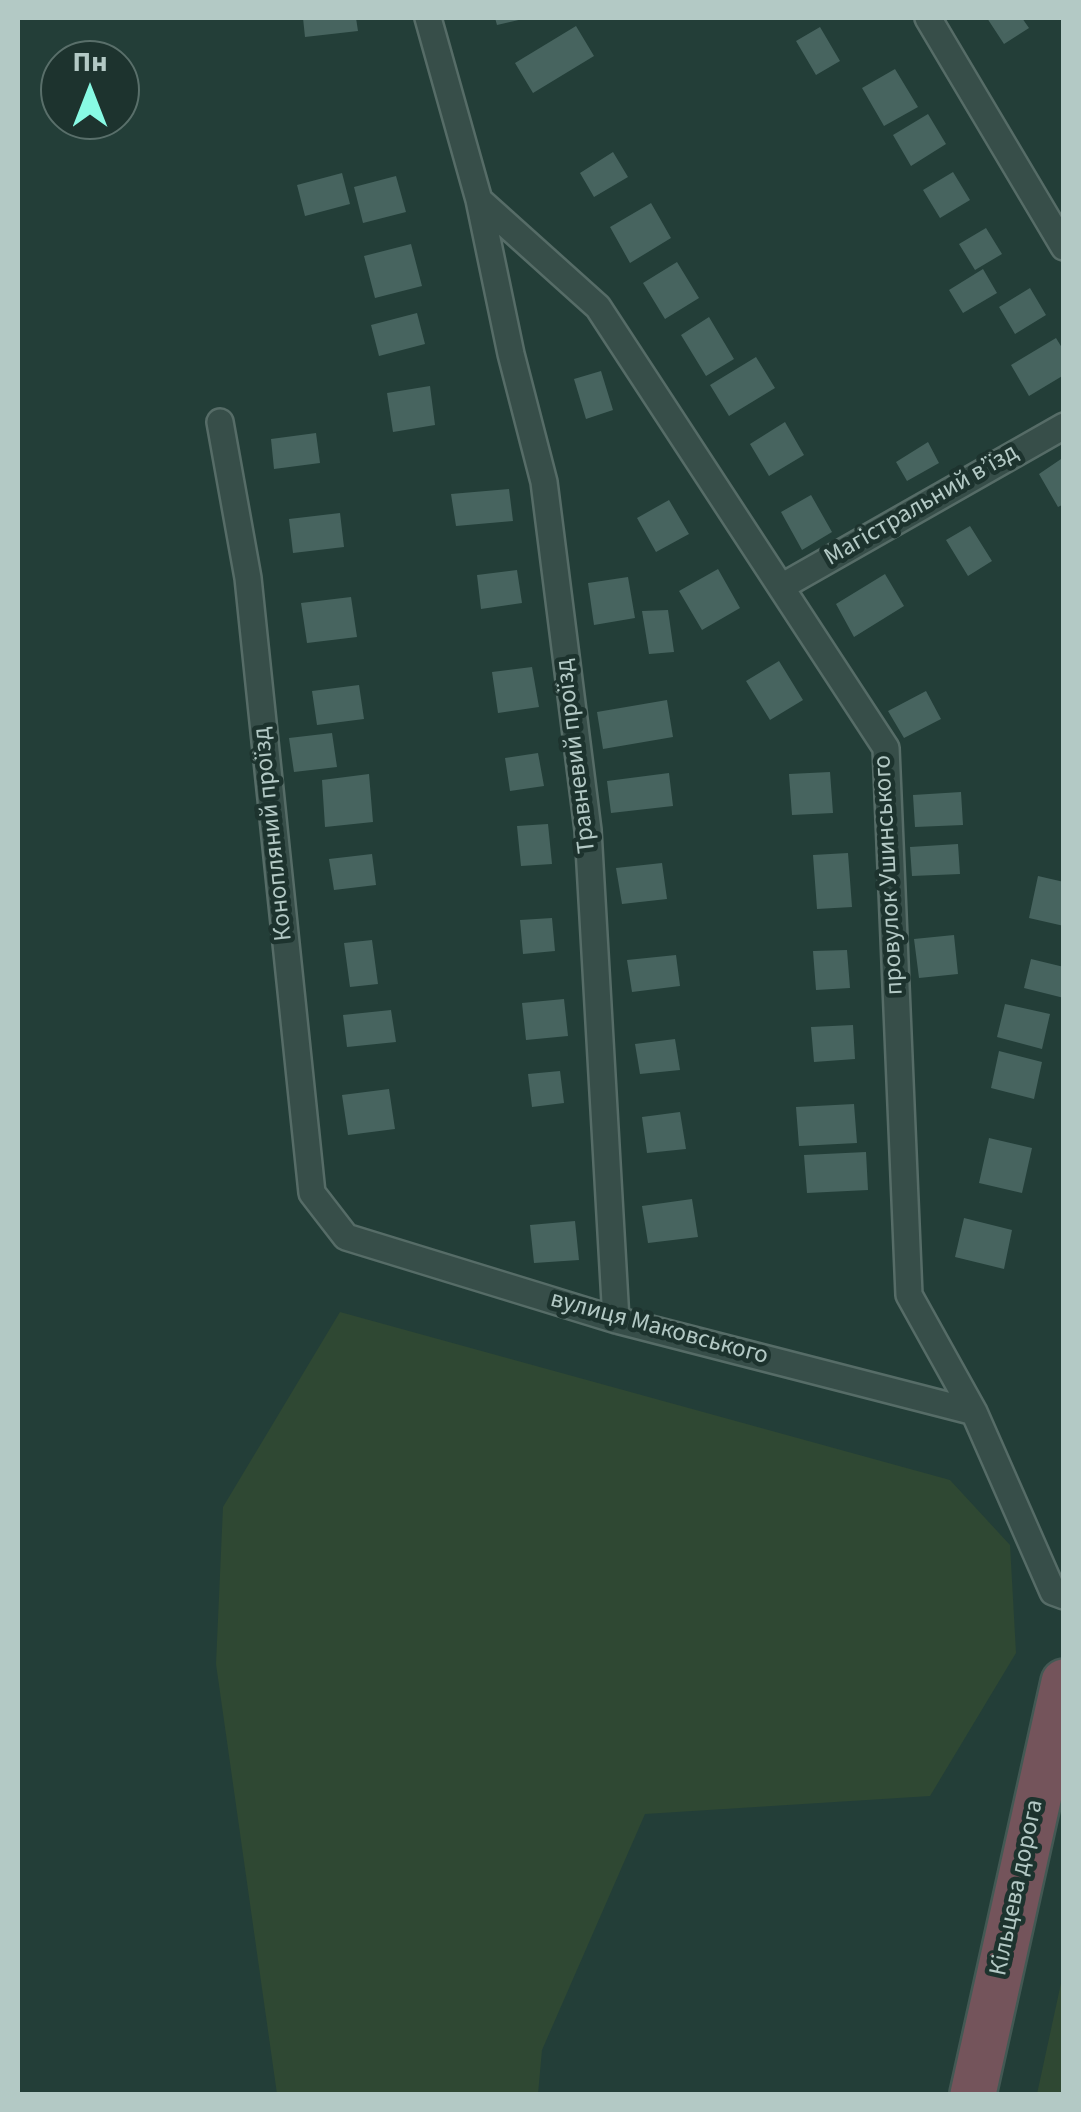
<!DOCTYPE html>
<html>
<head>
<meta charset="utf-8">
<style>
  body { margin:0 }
  #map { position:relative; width:1081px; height:2112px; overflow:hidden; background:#233e38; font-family:"Source Sans 3",sans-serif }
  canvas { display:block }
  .frame { position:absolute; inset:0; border:20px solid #b3c9c5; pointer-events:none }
  .north { position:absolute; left:40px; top:40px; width:100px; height:100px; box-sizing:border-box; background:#1d332e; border:2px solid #596f6a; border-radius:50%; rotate:0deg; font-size:28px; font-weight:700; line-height:40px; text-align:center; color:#b3c9c5 }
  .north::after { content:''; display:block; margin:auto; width:35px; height:45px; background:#88fae4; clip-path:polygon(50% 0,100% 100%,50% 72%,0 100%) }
</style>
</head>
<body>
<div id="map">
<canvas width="1081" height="2112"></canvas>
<div class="frame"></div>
<div class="north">Пн</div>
</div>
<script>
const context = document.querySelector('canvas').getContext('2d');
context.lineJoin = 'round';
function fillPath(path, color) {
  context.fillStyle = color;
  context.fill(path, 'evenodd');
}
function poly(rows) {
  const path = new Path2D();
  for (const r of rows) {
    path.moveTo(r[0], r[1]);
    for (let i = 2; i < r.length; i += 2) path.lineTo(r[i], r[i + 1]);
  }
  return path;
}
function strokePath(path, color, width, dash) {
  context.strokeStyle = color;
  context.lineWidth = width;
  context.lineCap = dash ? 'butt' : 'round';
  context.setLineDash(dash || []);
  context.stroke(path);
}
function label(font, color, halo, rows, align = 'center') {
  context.font = font + ' "Source Sans 3",sans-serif';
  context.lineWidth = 9;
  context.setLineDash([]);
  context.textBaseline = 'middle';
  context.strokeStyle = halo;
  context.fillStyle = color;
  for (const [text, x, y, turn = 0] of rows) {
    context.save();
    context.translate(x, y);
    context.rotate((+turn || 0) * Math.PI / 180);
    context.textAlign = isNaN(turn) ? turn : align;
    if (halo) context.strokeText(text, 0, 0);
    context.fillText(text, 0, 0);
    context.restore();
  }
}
const green = poly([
  [340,1312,950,1480,1010,1545,1016,1653,930,1796,645,1814,542,2050,538,2094,277,2094,216,1664,223,1507],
  [1063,1974,1063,2094,1037,2094]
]);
const building = poly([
  [303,18,356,18,358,31,305,37],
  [495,18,523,18,523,19,497,25],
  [987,18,1022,18,1029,28,1004,44],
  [576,26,594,56,533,93,515,63],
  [820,27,840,61,816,75,796,41],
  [895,69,918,107,884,126,862,88],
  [928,114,946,144,911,166,893,135],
  [613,152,628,177,594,197,580,173],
  [953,172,970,200,940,218,923,190],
  [342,173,350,204,305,216,297,185],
  [396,176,406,212,363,223,354,187],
  [651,203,671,238,630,263,610,227],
  [986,228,1002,254,975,270,959,244],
  [411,244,422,286,375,298,364,256],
  [677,262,699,298,665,319,643,283],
  [983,269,997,293,963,313,949,290],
  [1030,288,1046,315,1015,334,999,307],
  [417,313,425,344,379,356,371,325],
  [709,317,734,359,706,376,681,335],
  [1056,338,1064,351,1064,375,1029,396,1011,365],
  [756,357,775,388,729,416,710,385],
  [601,371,613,410,586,419,574,379],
  [430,386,435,425,393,432,387,393],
  [785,422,804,455,769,476,750,444],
  [316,433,320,463,274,469,271,439],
  [928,442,939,463,907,481,896,462],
  [1064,457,1064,504,1058,507,1039,474],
  [509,489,513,521,456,526,451,494],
  [811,495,832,532,802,550,781,512],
  [669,500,689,534,656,552,637,518],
  [340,513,344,547,293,553,289,519],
  [970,526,992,561,968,576,946,540],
  [718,569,740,608,702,630,679,591],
  [517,570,522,603,481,609,477,575],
  [885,574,904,606,854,637,836,604],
  [628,577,635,618,594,625,588,583],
  [351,597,357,637,307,643,301,603],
  [668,610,674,652,649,654,642,611],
  [779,661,803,700,770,720,746,681],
  [532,667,539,707,498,713,492,672],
  [359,685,364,719,317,725,312,691],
  [926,691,941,719,904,738,888,711],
  [667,700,673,737,603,749,597,712],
  [332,733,337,767,294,772,289,738],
  [538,753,544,786,510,791,505,758],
  [830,772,833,813,792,815,789,774],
  [669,773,673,806,611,813,607,781],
  [369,774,373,822,325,827,322,780],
  [961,792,963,825,915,827,913,795],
  [548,824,552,864,521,866,517,826],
  [958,844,960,874,912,876,910,847],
  [848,853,852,907,817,909,813,855],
  [372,854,376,885,334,890,329,859],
  [662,863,667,899,622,904,616,868],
  [1038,876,1064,882,1064,926,1029,918],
  [552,918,555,951,523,954,520,920],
  [954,935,958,974,919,978,914,939],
  [372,940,378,984,350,987,344,943],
  [847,950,850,988,816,990,813,951],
  [676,955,680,986,632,992,627,960],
  [1031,959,1064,967,1064,998,1024,988],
  [564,999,568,1036,526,1040,522,1003],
  [1005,1004,1050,1014,1042,1049,997,1037],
  [391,1010,396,1042,347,1047,343,1015],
  [853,1025,855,1059,814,1062,811,1027],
  [675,1039,680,1070,640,1074,635,1044],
  [999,1051,1042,1062,1034,1099,991,1088],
  [560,1071,564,1103,532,1107,528,1074],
  [389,1089,395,1129,348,1135,342,1095],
  [854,1104,857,1143,799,1146,796,1107],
  [680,1112,686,1149,647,1153,642,1117],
  [989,1138,1032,1148,1022,1193,979,1183],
  [866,1152,868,1190,807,1193,804,1155],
  [692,1199,698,1237,648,1243,642,1206],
  [964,1218,1012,1230,1004,1269,955,1257],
  [575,1221,579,1260,534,1263,530,1225]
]);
const street = poly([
  [428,18,479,200,598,307,886,748,909,1295,974,1412,1053,1592,1064,1596],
  [928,18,1064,247],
  [479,200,511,354,544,482,588,830,616,1320],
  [220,422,248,578,312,1193,346,1237,616,1320,974,1412],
  [781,587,1064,426]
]);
const highway = poly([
  [973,2094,1064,1682]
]);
const streetNames = [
  ["Магістральний в’їзд",922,506,-30],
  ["Травневий проїзд",577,756,-97],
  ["Конопляний проїзд",274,834,-96],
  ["провулок Ушинського",890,875,-93],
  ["вулиця Маковського",659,1329,15],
  ["Кільцева дорога",1018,1888,-78]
];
fillPath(green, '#2f4833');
fillPath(building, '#47645f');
strokePath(street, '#566c67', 30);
strokePath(highway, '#435954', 50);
strokePath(street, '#374e49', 25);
strokePath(highway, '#74545b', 45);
label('25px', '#b3c9c5', '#1d332e', streetNames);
</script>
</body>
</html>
